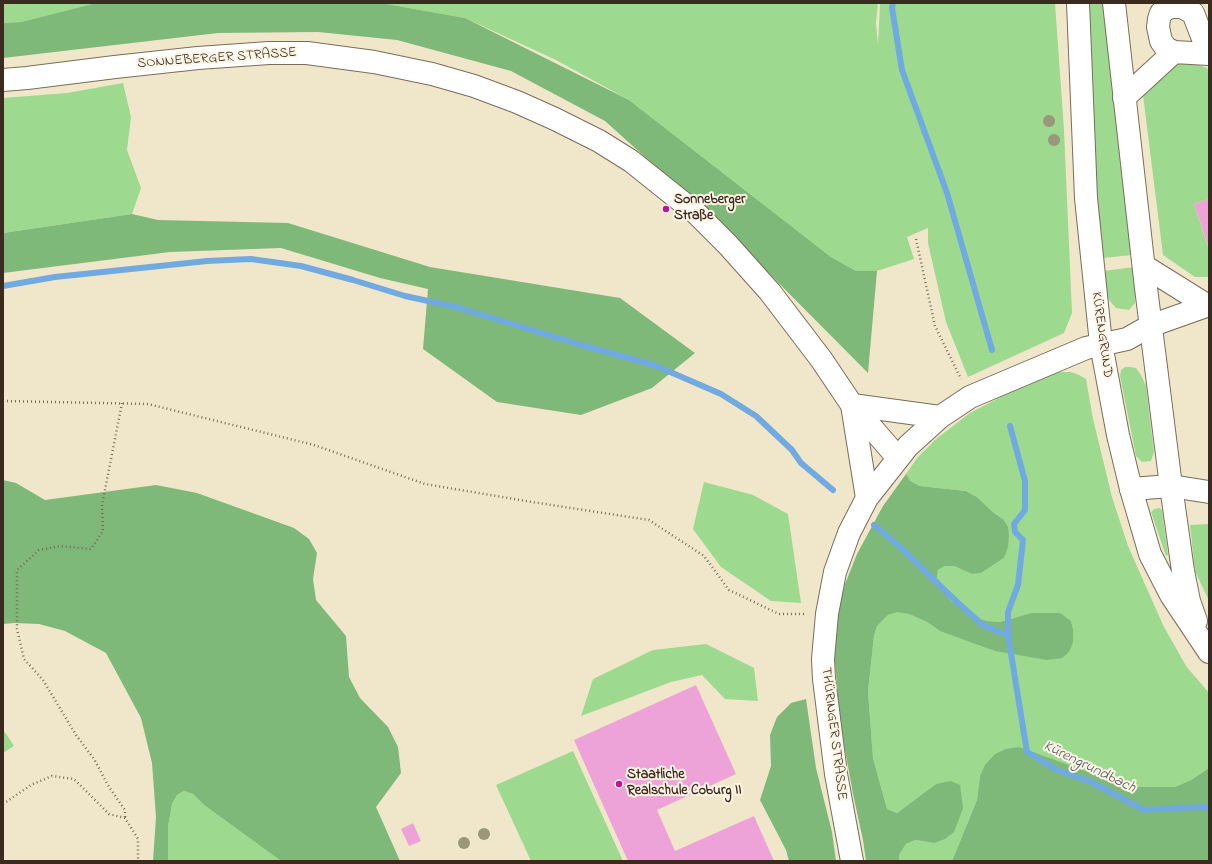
<!DOCTYPE html>
<html>
<head>
<meta charset="utf-8">
<style>
  body { margin:0 }
  #map { position:relative; width:1212px; height:864px; overflow:hidden; background:#f0e7cb; font-family:"Indie Flower",sans-serif }
  canvas { display:block }
  .frame { position:absolute; inset:0; border:4px solid #3b2a1e; pointer-events:none }
</style>
</head>
<body>
<div id="map">
<canvas width="1212" height="864"></canvas>
<div class="frame"></div>
</div>
<script>
const context = document.querySelector('canvas').getContext('2d');
context.lineJoin = 'round';
function fillPath(path, color) {
  context.fillStyle = color;
  context.fill(path, 'evenodd');
}
function poly(rows) {
  const path = new Path2D();
  for (const r of rows) {
    path.moveTo(r[0], r[1]);
    for (let i = 2; i < r.length; i += 2) path.lineTo(r[i], r[i + 1]);
  }
  return path;
}
function strokePath(path, color, width, dash) {
  context.strokeStyle = color;
  context.lineWidth = width;
  context.lineCap = dash ? 'butt' : 'round';
  context.setLineDash(dash || []);
  context.stroke(path);
}
function label(font, color, halo, rows, align = 'center') {
  context.font = font + ' "Indie Flower",sans-serif';
  context.lineWidth = 4;
  context.setLineDash([]);
  context.textBaseline = 'middle';
  context.strokeStyle = halo;
  context.fillStyle = color;
  for (const [text, x, y, turn = 0] of rows) {
    context.save();
    context.translate(x, y);
    context.rotate((+turn || 0) * Math.PI / 180);
    context.textAlign = isNaN(turn) ? turn : align;
    if (halo) context.strokeText(text, 0, 0);
    context.fillText(text, 0, 0);
    context.restore();
  }
}
const green = poly([
  [3,3,96,3,21,22,3,23],
  [381,3,878,3,876,23,878,45,880,3,1055,3,1064,130,1072,313,1064,333,968,377,946,322,928,243,928,228,907,237,914,259,877,271,856,271,831,257,629,100,556,60,465,18],
  [1088,3,1104,3,1132,255,1103,258,1098,221,1089,66],
  [1183,59,1207,68,1209,73,1209,199,1194,204,1209,250,1209,277,1195,277,1163,255,1143,95,1160,72],
  [123,83,131,117,127,150,141,188,132,214,3,233,3,98,67,93],
  [1135,267,1135,303,1129,310,1116,308,1109,300,1105,289,1103,271],
  [1125,367,1130,367,1136,368,1141,375,1146,386,1154,452,1151,461,1142,462,1136,456,1120,376,1121,370],
  [1054,372,1071,372,1079,375,1086,379,1093,419,1112,497,1128,546,1163,625,1186,666,1209,693,1209,768,1191,780,1175,787,1135,787,1113,781,980,776,977,800,952,861,899,861,899,855,906,844,915,840,934,843,936,784,897,813,887,809,873,758,868,691,874,636,877,626,888,615,897,611,909,614,927,622,940,631,1073,642,1073,629,1071,621,1031,613,1000,622,988,621,980,619,951,602,944,592,937,580,938,570,945,566,954,566,972,574,981,573,1004,558,1003,519,994,513,977,497,966,491,920,486,909,481,906,474,917,458,936,439,970,413,1043,375],
  [704,482,753,495,788,514,801,603,771,601,721,567,693,529],
  [1159,508,1162,510,1168,555,1166,556,1151,512,1154,509],
  [1209,524,1209,601,1195,571,1190,525],
  [706,644,754,668,758,701,725,699,702,675,671,682,581,716,593,679,653,650],
  [5,732,14,746,3,753,3,733],
  [573,751,623,861,531,861,496,785],
  [184,791,193,794,204,805,281,861,168,861,168,827,172,804,177,795]
]);
const forest = poly([
  [96,3,381,3,465,18,629,100,831,257,856,271,877,271,868,373,724,228,605,121,511,71,397,40,318,32,218,33,3,58,3,23,21,22],
  [132,214,158,220,288,223,430,267,620,298,695,353,652,388,581,415,497,402,423,349,428,289,380,278,281,248,170,252,3,273,3,233],
  [906,474,910,481,920,486,966,491,977,497,994,513,1003,519,1008,527,1009,536,1008,547,1004,558,981,573,972,574,954,566,945,566,938,570,937,580,944,592,951,601,980,619,988,621,1000,622,1031,613,1060,613,1071,621,1073,629,1073,642,1069,652,1062,658,1047,660,995,651,940,631,927,622,909,614,897,612,888,615,877,626,874,636,868,691,873,758,887,809,897,813,936,784,951,781,960,785,963,808,954,832,945,839,934,843,915,840,906,844,899,855,899,861,866,861,863,840,853,794,840,722,834,650,836,622,845,584,857,554,883,506],
  [3,480,16,483,45,500,156,485,197,493,294,528,309,539,317,553,313,579,316,600,346,636,349,677,360,698,388,727,398,747,401,773,376,807,400,861,281,861,204,805,193,794,184,791,177,795,172,804,168,827,168,861,153,861,156,817,152,763,141,718,106,653,65,631,39,624,15,623,3,624],
  [806,699,816,768,832,832,836,861,789,861,786,850,760,800,771,766,770,735,777,717,791,703],
  [1019,747,1113,781,1135,787,1175,787,1191,780,1209,768,1209,861,952,861,977,800,980,776,985,765,995,754,1006,749]
]);
const stream = poly([
  [893,3,892,8,902,70,947,193,992,350],
  [3,286,55,277,207,261,251,259,301,266,353,280,405,296,456,307,581,345,654,365,721,394,756,416,792,450,801,463,833,490],
  [1010,426,1025,481,1025,510,1014,524,1015,532,1023,540,1018,585,1008,612,1008,635,1027,752,1057,770,1091,782,1144,810,1205,807,1209,809],
  [874,525,898,545,958,603,984,626,1008,635]
]);
const building = poly([
  [1209,199,1209,249,1194,204],
  [696,685,736,774,657,810,675,851,754,816,774,861,628,861,574,740],
  [413,823,421,841,409,846,401,829]
]);
const path = poly([
  [916,239,935,326,961,379],
  [3,401,148,404,314,445,425,484,532,502,649,520,704,556,729,590,779,614,806,614],
  [122,403,102,505,103,531,91,549,60,546,39,550,17,570,17,629,24,659,43,680,76,735,94,759,109,787,125,810,125,818],
  [3,804,31,785,52,776,74,779,109,814,125,818,138,839,138,861]
]);
const street = poly([
  [1174,7,1182,7,1193,13,1209,54,1174,52,1166,48,1161,41,1158,27,1159,19,1161,13,1168,8,1174,7],
  [3,80,27,78,115,67,198,58,269,53,307,53,374,62,432,74,474,86,517,102,555,119,599,141,631,161,696,213,728,245,770,292,821,359,852,405,898,458],
  [1124,98,1174,52],
  [1144,266,1208,306],
  [852,405,867,498],
  [852,405,940,417],
  [1131,489,1171,486,1209,492],
  [852,861,836,774,824,679,823,659,827,614,835,572,849,533,867,498,908,446,940,417,970,397,1086,348,1127,339,1150,326,1209,305]
]);
const secondary = poly([
  [1078,3,1086,198,1101,344,1118,435,1131,489,1150,554,1171,595,1209,652],
  [1114,3,1146,288,1171,486,1183,571,1189,601,1196,621]
]);
const trees = [
  [1049,121],
  [1054,140],
  [484,834],
  [464,843]
];
const markers = [
  [666,209,4,"#b5179e"],
  [619,784,4,"#b5179e"]
];
const streetNames = [
  ["SONNEBERGER STRASSE",217,59,-4],
  ["KÜRENGRUND",1101,335,82],
  ["THÜRINGER STRASSE",833,734,83]
];
const poiNames = [
  ["Sonneberger",674,201],
  ["Straße",674,217],
  ["Staatliche",627,776],
  ["Realschule Coburg II",627,792]
];
const waterNames = [
  ["Kürengrundbach",1089,768,26]
];
fillPath(green, '#9dd98e');
fillPath(forest, '#7eb979');
strokePath(stream, '#71aae1', 6);
fillPath(building, '#eda3d7');
strokePath(street, '#7a6c5b', 24);
strokePath(secondary, '#7a6c5b', 24);
strokePath(path, '#7a6c5b', 2.5, [1, 3]);
strokePath(street, '#fff', 22);
strokePath(secondary, '#fff', 22);
context.fillStyle = '#9a977b';
for (const [x, y] of trees) {
  context.beginPath();
  context.arc(x, y, 6, 0, 2 * Math.PI);
  context.fill();
}
for (const [x, y, r, color] of markers) {
  const dot = new Path2D();
  dot.arc(x, y, r, 0, 2 * Math.PI);
  context.fillStyle = color;
  context.fill(dot);
  strokePath(dot, '#fcf5e5', 1.5);
}
label('14px', '#3b2a1e', '#fcf5e5', streetNames);
label('bold 14px', '#3b2a1e', '#fcf5e5', poiNames, 'left');
label('italic 15px', '#4e5762', '#fcf5e5', waterNames);
</script>
</body>
</html>
